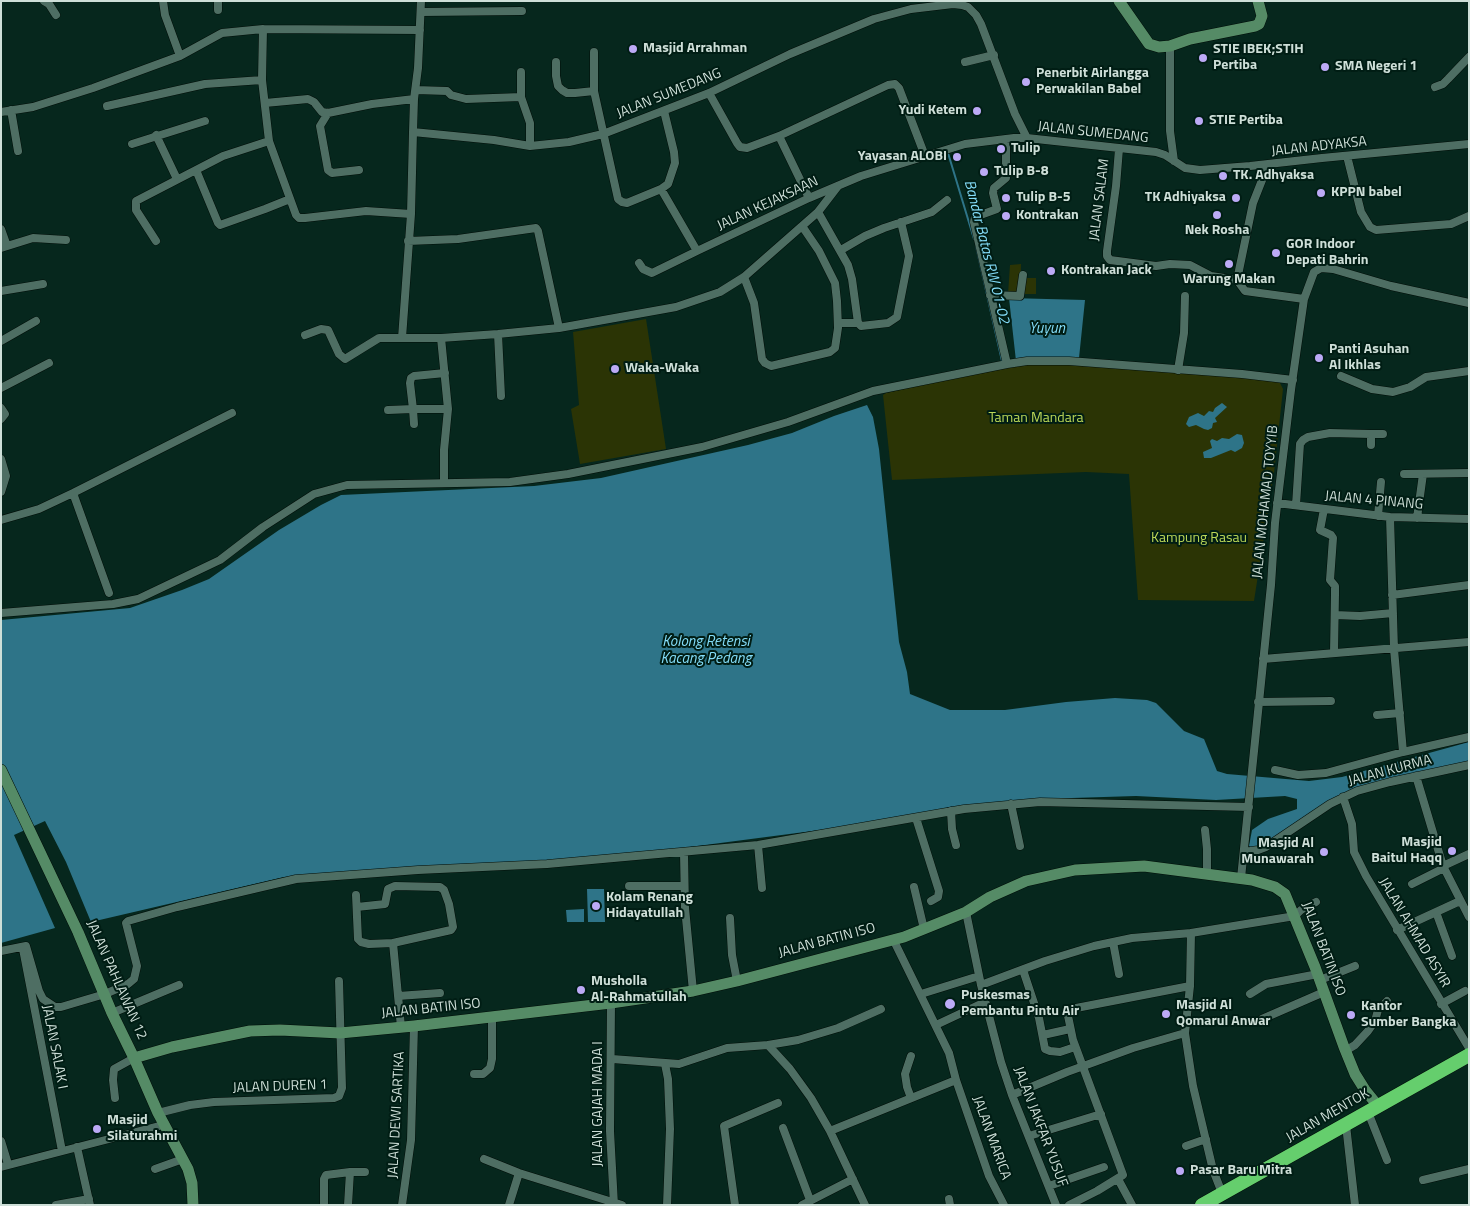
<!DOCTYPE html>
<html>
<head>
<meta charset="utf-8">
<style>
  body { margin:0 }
  #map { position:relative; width:1470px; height:1206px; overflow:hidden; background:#06271d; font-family:"Titillium Web",sans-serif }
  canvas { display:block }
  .frame { position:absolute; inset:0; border:2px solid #cedfd8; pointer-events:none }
</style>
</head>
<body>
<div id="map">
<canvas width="1470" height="1206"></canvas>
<div class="frame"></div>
</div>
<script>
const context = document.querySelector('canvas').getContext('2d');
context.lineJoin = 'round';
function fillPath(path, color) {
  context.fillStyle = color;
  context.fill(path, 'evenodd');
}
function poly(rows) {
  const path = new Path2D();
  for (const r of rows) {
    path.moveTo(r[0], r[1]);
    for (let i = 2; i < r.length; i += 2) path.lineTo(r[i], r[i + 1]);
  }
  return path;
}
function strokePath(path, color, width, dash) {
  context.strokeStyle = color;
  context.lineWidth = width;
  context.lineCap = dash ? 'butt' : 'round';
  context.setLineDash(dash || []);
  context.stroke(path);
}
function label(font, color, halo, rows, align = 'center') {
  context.font = font + ' "Titillium Web",sans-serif';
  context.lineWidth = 4;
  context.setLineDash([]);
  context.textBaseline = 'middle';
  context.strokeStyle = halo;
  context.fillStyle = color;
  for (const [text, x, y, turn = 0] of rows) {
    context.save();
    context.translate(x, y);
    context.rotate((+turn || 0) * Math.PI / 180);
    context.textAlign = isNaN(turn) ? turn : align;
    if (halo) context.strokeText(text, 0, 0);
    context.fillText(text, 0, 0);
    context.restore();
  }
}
const green = poly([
  [1021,264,1020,294,1008,294,1010,265],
  [1023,278,1036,278,1036,294,1022,294],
  [646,319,666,449,580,464,571,409,579,405,573,332],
  [1062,363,1274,380,1280,383,1283,389,1274,473,1254,601,1138,600,1129,474,1086,472,892,480,883,395,886,393,999,368,1028,364]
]);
const water = poly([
  [1009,298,1085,300,1079,358,1016,361],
  [1222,403,1227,407,1215,418,1217,422,1213,423,1212,428,1208,430,1204,429,1196,425,1189,427,1186,424,1189,417,1198,413,1204,416,1209,411,1213,412,1215,408],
  [867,405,873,417,879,449,899,642,907,672,910,694,950,710,1005,710,1066,702,1115,698,1147,700,1156,703,1184,731,1204,739,1217,771,1227,774,1309,781,1342,777,1469,742,1469,762,1334,799,1262,845,1252,848,1249,846,1252,830,1268,819,1297,809,1297,799,1285,796,1216,800,1136,796,1040,799,964,807,820,830,659,851,581,858,284,877,91,922,66,862,45,821,14,835,55,928,1,943,1,620,130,608,182,590,209,579,279,530,321,505,341,495,534,486,601,478,748,445,792,433,834,416],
  [1237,434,1242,435,1244,443,1242,448,1235,452,1231,450,1211,458,1204,458,1203,452,1212,448,1210,441,1212,439,1217,441,1222,438,1229,439],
  [587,889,604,889,605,922,588,922],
  [584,909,584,922,567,922,566,910]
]);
const stream = poly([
  [948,153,974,239],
  [976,246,1002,361]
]);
const street = poly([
  [44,1,49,4,56,15],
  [163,1,165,15,180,56],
  [218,1,218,10],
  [421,1,418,68,414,99,413,132,494,140,530,146,569,142,603,134,709,93,790,54,874,19,911,9,953,4,962,5,968,7,976,15,981,24,1015,114,1027,138,1156,152,1165,155,1185,168,1200,170,1250,166,1322,158,1469,144],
  [421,12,522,11],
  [263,29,262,80,269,141,296,215,299,218,305,218,366,211,411,214],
  [1170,46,1170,131,1174,161],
  [594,52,594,91,618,199,622,202,627,203,661,189,697,251,809,198,861,176,965,144,1014,138,1027,138],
  [556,62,556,76,558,86,562,90,567,93,575,93,594,91],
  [965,62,994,55],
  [521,72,521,97],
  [1435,87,1443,84,1448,79,1469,57],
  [416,90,447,91,451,95,466,99,521,97,530,123,530,146],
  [709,93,737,143,740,147,747,148,779,136,888,85,895,84,899,88,925,156],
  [265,103,308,99,314,102,322,112,328,113,372,104,414,99],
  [107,106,205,84,262,80],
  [11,110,18,151],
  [1,112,33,107,93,88,180,56,222,33,263,29,420,30],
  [328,113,320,126,328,170,332,173,359,170],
  [156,135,177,179],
  [779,136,809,198],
  [1006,139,1006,178,994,188,993,193,997,209,975,217,974,222,1007,364],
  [132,144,205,121],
  [1119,149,1116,186,1107,251,1107,256,1110,260,1156,266,1170,264,1190,265,1211,276,1237,280,1245,291,1304,299,1291,390,1275,523,1271,585,1241,878],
  [1347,156,1361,212,1370,227,1376,230,1451,224,1469,216],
  [196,170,218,223,220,225,265,209,290,199],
  [661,189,668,184,675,163,674,152,664,111],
  [818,212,848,265,852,279,858,323,861,326,888,323,897,317,909,256,901,222],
  [1,229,7,246],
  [156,241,136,210,136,201,223,156,269,141],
  [408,241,458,239,536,228,538,231,559,328],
  [1,248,33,238,66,240],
  [841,250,865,236,884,228,932,212,947,200],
  [639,263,643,269,652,273,697,251],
  [744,277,754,303,762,359,765,363,771,366,830,352,835,348,838,328,837,301,835,283,819,251,802,226],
  [1237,280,1253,203,1268,165],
  [1,291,43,284],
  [990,295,1020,296,1023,275],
  [1304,299,1314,272,1321,268,1333,269,1391,286,1469,303],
  [838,323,858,323],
  [498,334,501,396],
  [305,335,321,329,328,330,339,354,345,359,379,338,441,338,498,334,559,328,676,307,720,292,744,277,818,212,838,186],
  [402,338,411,214,413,132],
  [441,338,448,409,444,450,444,483],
  [1,341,36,321],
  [1178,370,1184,333,1185,296],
  [1341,376,1372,389,1393,392,1410,387,1426,377,1469,371],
  [1,388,49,363],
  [1,408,5,414,1,419],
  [388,410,413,409,410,383,411,378,414,376,445,373],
  [414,424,413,409,448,409],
  [1371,434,1383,434],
  [1,459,6,476,1,492],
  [1404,474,1469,473],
  [73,493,109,593],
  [1277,503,1390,517,1469,519],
  [1296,505,1300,444,1303,440,1308,437,1330,433,1371,434,1371,445],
  [1324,509,1320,530,1331,535,1333,538,1330,580,1335,586,1335,594,1334,653],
  [1378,516,1381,482],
  [1390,517,1394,649,1403,752],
  [1417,518,1423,474],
  [1,520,39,509,73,493,232,413],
  [1392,595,1469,585],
  [1,613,113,604,138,599,220,560,263,527,314,494,347,485,510,482,568,474,702,447,788,422,873,391,1007,364,1027,361,1069,361,1242,374,1293,380],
  [1335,615,1360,616,1393,613],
  [1263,659,1469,642],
  [1258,702,1331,701],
  [1377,715,1400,713],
  [1275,770,1298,775,1326,773,1403,752,1469,737],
  [1416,776,1443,866],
  [1343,797,1352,824,1354,852,1366,876,1469,1048],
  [1011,804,1020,846],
  [951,811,952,829,956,845],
  [916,818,939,891,938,897,931,901],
  [1205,830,1207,849,1207,874],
  [758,845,762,888],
  [684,852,685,908,693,991],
  [1244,852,1258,850,1266,847,1330,804,1357,791,1390,782,1469,765],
  [1469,854,1443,866,1469,917],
  [1412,884,1444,868],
  [629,886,684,886],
  [914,887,924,929],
  [356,895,358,939,361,942,369,944,393,943],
  [357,907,385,904,388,889,395,886,440,887,444,890,449,904,453,927,451,930,393,943,401,1027],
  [966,912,981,985,1001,1062,1012,1095,1056,1205],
  [1436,912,1452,956],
  [730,918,732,955,737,981],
  [1397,930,1460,901],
  [1113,942,1119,974],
  [23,949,62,1151],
  [1,951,26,946,39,991,43,999,55,1007,61,1007,105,994,128,984,134,979,137,966,126,923,128,921,177,907,296,879,418,870,547,864,758,845,964,809,1040,802,1249,807],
  [1023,970,1039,1018,1045,1049,1050,1051,1060,1052,1075,1047],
  [1320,980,1355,966],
  [981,985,1045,961,1094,946,1132,938,1191,933],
  [921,994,979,976],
  [1250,994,1266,984,1318,974],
  [398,996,440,993],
  [611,1003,610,1131,614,1205],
  [1441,1004,1465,991],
  [112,1013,179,985],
  [1262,1019,1324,992],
  [936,1025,985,1002],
  [1043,1035,1070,1029],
  [768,1045,798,1040,838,1028,881,1009],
  [1345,1051,1355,1045,1368,1031,1375,1021,1378,1010,1387,1001],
  [612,1059,679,1064,727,1048,768,1045,790,1069,811,1098,830,1131,865,1205],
  [665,1064,668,1079,670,1129,667,1205],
  [474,1074,483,1074,490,1068,492,1059,492,1017],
  [956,1080,989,1176,1004,1205],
  [1012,1095,1067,1072,1133,1048,1185,1033],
  [115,1098,113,1080,114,1069,134,1058],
  [911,1098,907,1087,905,1074,911,1056],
  [1368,1112,1387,1160],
  [158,1113,190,1105,214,1102,334,1098,339,1096,342,1088,339,981],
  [1346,1125,1355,1205],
  [783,1128,810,1200],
  [830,1131,956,1080,949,1053,893,939],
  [1029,1136,1101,1114],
  [1,1141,8,1164],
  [1186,1146,1206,1139],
  [77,1147,90,1205],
  [484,1159,519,1173,622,1205],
  [1,1167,163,1125],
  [155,1169,183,1159],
  [1118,1179,1132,1205],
  [1423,1180,1469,1169],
  [1049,1186,1104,1167],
  [1222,1193,1213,1170,1193,1086,1185,1033,1190,986,1191,933,1295,916,1301,910,1316,902],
  [949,1199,950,1205],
  [56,1205,89,1199],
  [324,1205,324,1179,326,1175,350,1172,365,1172],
  [348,1205,350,1172],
  [402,1205,411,1140,414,1026],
  [509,1205,519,1173],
  [735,1205,724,1126,778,1103],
  [802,1205,853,1179],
  [1069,1205,1097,1191,1123,1175,1073,1040,1067,1011,1071,1009,1190,986]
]);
const secondary = poly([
  [1119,1,1149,44,1159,47,1170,46,1190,39,1255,26,1259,24,1262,16,1258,1],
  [1,770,78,932,112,1013,134,1058,158,1113,188,1169,192,1183,193,1205],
  [134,1058,172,1047,250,1031,280,1030,340,1033,414,1026,611,1003,693,991,737,981,904,937,966,912,990,897,1026,881,1075,870,1144,866,1252,880,1275,887,1285,894,1315,967,1344,1047,1355,1074,1365,1090,1378,1106]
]);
const highway = poly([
  [1202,1205,1469,1055]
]);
const markers = [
  [633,49,5,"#bcaaf6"],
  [1203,58,5,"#bcaaf6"],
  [1325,67,5,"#bcaaf6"],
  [1026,82,5,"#bcaaf6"],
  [977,111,5,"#bcaaf6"],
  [1199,121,5,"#bcaaf6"],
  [1001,149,5,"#bcaaf6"],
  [957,157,5,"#bcaaf6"],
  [984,172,5,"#bcaaf6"],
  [1223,176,5,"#bcaaf6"],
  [1321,193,5,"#bcaaf6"],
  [1006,198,5,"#bcaaf6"],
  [1236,198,5,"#bcaaf6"],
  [1217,215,5,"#bcaaf6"],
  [1006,216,5,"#bcaaf6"],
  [1276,253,5,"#bcaaf6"],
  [1229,264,5,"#bcaaf6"],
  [1051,271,5,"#bcaaf6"],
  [1319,358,5,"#bcaaf6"],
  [615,369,5,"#bcaaf6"],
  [1452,851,5,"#bcaaf6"],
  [1324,852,5,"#bcaaf6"],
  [596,906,5,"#bcaaf6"],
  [581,990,5,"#bcaaf6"],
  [950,1004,6,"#bcaaf6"],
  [1166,1014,5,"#bcaaf6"],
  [1351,1015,5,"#bcaaf6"],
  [97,1129,5,"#bcaaf6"],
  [1180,1171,5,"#bcaaf6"]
];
const poiNames = [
  ["Masjid Arrahman",643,49],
  ["STIE IBEK;STIH",1213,50],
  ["Pertiba",1213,66],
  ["SMA Negeri 1",1335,67],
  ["Penerbit Airlangga",1036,74],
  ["Perwakilan Babel",1036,90],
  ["Yudi Ketem",967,111,"right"],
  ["STIE Pertiba",1209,121],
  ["Tulip",1011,149],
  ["Yayasan ALOBI",947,157,"right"],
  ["Tulip B-8",994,172],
  ["TK. Adhyaksa",1233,176],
  ["KPPN babel",1331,193],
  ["Tulip B-5",1016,198],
  ["TK Adhiyaksa",1226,198,"right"],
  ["Kontrakan",1016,216],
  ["Nek Rosha",1217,231,"center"],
  ["GOR Indoor",1286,245],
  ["Depati Bahrin",1286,261],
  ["Kontrakan Jack",1061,271],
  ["Warung Makan",1229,280,"center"],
  ["Panti Asuhan",1329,350],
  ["Al Ikhlas",1329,366],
  ["Waka-Waka",625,369],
  ["Masjid",1442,843,"right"],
  ["Baitul Haqq",1442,859,"right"],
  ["Masjid Al",1314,844,"right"],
  ["Munawarah",1314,860,"right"],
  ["Kolam Renang",606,898],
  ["Hidayatullah",606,914],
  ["Musholla",591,982],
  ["Al-Rahmatullah",591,998],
  ["Puskesmas",961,996],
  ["Pembantu Pintu Air",961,1012],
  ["Masjid Al",1176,1006],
  ["Qomarul Anwar",1176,1022],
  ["Kantor",1361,1007],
  ["Sumber Bangka",1361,1023],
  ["Masjid",107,1121],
  ["Silaturahmi",107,1137],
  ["Pasar Baru Mitra",1190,1171]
];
const streetNames = [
  ["JALAN SUMEDANG",669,94,-22],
  ["JALAN SUMEDANG",1093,133,6],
  ["JALAN ADYAKSA",1319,147,-6],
  ["JALAN SALAM",1100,200,-83],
  ["JALAN KEJAKSAAN",768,204,-25],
  ["JALAN 4 PINANG",1374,501,5],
  ["JALAN MOHAMAD TOYYIB",1266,502,-84],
  ["JALAN KURMA",1390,771,-15],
  ["JALAN AHMAD ASYIR",1414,933,59],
  ["JALAN BATIN ISO",827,941,-15],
  ["JALAN BATIN ISO",1323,949,69],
  ["JALAN PAHLAWAN 12",116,980,66],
  ["JALAN BATIN ISO",431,1009,-6],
  ["JALAN SALAK I",54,1047,79],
  ["JALAN DUREN 1",280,1087,-2],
  ["JALAN GAJAH MADA I",599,1104,-90],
  ["JALAN DEWI SARTIKA",397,1115,-87],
  ["JALAN MENTOK",1328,1116,-30],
  ["JALAN JAKFAR YUSUF",1040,1127,69],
  ["JALAN MARICA",991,1138,70]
];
const parkNames = [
  ["Taman Mandara",1036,419],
  ["Kampung Rasau",1199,539]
];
const waterNames = [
  ["Bandar Batas RW 01-02",986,252,76],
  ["Yuyun",1047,329],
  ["Kolong Retensi",706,642],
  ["Kacang Pedang",706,659]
];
fillPath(green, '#2b3405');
fillPath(water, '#2e7488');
strokePath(stream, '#2e7488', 2);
strokePath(street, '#000e08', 9);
strokePath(secondary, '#000e08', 12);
strokePath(highway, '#000e08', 15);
strokePath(street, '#4e6e63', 8);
strokePath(secondary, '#558b66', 11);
strokePath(highway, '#65ce6d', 14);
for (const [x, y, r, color] of markers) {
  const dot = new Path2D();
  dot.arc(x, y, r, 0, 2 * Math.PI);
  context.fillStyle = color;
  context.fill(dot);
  strokePath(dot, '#001d14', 2);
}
label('bold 14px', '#cedfd8', '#001d14', poiNames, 'left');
label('14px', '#cedfd8', '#001d14', streetNames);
label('14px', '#bcd858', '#001d14', parkNames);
label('italic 15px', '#84ddf9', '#001d14', waterNames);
</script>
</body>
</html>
